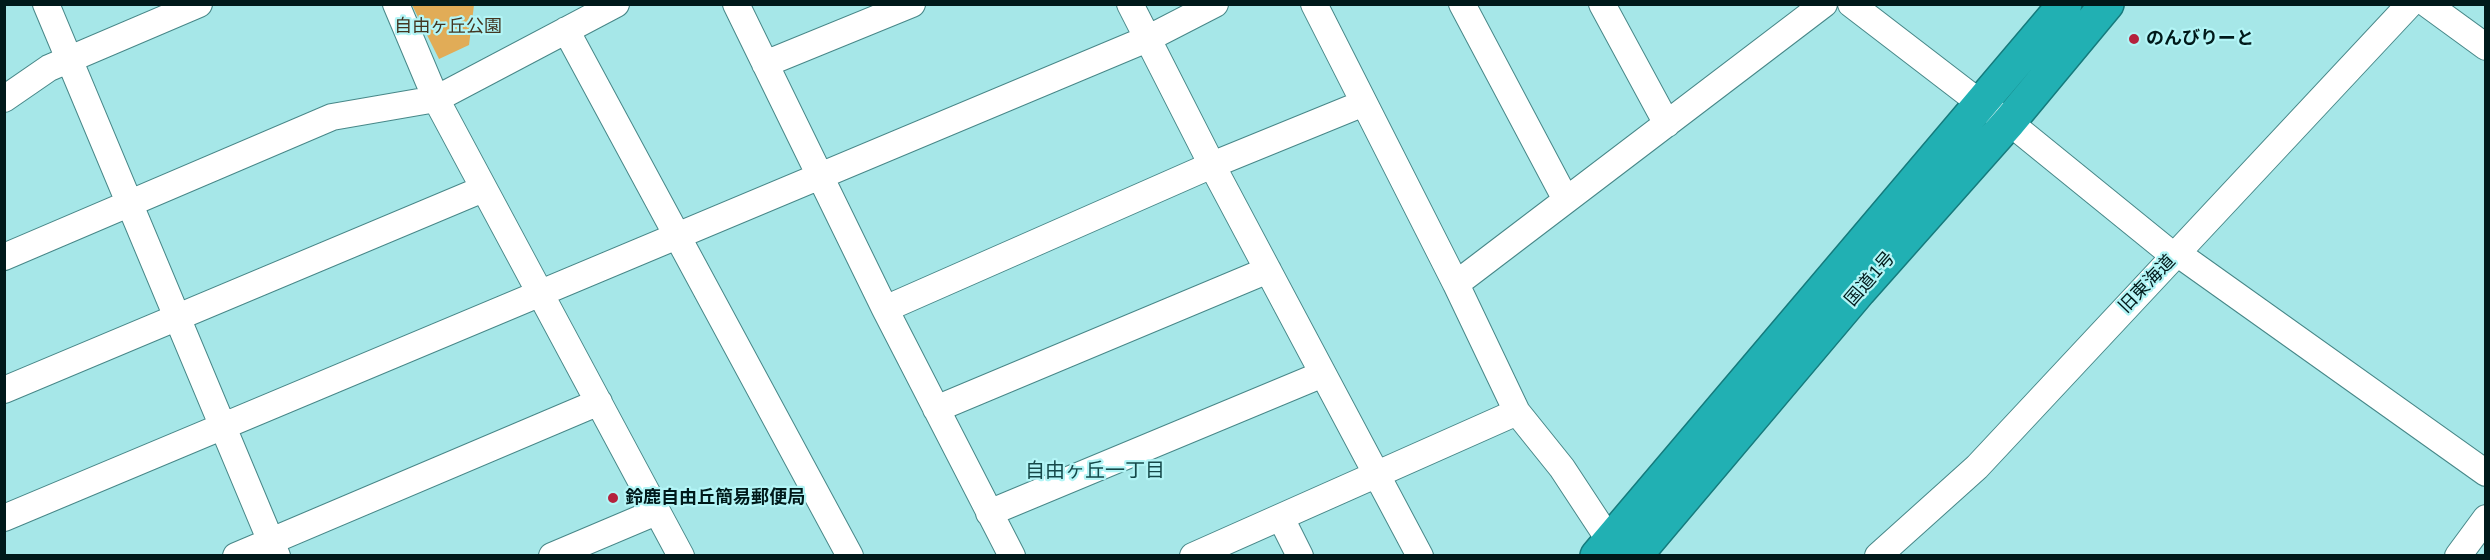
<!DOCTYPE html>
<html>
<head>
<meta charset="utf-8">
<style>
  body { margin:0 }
  #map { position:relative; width:2490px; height:560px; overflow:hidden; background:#a6e7e8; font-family:Mulish,sans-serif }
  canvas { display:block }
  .frame { position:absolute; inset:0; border:6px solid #00191a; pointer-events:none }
</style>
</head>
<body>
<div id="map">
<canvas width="2490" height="560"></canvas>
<div class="frame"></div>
</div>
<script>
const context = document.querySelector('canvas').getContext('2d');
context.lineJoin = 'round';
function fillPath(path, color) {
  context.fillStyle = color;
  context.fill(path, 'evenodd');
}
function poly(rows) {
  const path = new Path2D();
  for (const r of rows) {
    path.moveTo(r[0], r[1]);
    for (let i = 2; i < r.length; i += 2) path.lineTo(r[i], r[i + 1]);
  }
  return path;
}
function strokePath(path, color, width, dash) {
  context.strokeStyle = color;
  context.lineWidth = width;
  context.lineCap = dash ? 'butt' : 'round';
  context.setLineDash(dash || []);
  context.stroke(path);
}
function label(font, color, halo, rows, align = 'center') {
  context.font = font + ' Mulish,"Noto Sans JP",sans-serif';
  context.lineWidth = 4.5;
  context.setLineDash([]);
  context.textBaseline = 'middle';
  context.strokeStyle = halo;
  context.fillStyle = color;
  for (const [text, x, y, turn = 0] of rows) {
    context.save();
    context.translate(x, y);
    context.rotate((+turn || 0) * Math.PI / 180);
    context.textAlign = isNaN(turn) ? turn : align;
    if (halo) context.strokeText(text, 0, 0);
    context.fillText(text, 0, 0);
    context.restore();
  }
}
const green = poly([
  [412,5,474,5,469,45,439,59]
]);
const minor = poly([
  [46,4,277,556],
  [396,4,436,99,681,556],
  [736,4,885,309,1012,556],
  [1130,4,1212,165,1420,556],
  [1314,4,1456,284,1517,412,1562,468,1610,541],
  [1462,4,1566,200],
  [1602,4,1667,124],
  [1851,4,1980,103,2009,122,2174,256],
  [2427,4,2486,47],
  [566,30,850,556],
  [765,64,912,4],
  [4,99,49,68,199,4],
  [2177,253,2486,473],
  [4,257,332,117,436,99,616,4],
  [1456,284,1824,4],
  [885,309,1212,165,1364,103],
  [4,390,483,189],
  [936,409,1268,270],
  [989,513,1323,374],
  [4,518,1147,39,1215,4],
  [1281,518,1300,556],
  [236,556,599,402],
  [552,556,656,512],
  [1193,556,1517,412],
  [1878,556,1977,467,2410,4],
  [2458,556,2486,518]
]);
const highway = poly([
  [1597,556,2065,4],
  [1635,556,1859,291,2009,122,2107,4]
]);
const markers = [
  [2134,39,6,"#b4223d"],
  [613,498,6,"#b4223d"]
];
const parkNames = [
  ["自由ヶ丘公園",448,27]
];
const poiNames = [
  ["のんびりーと",2146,39],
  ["鈴鹿自由丘簡易郵便局",625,498]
];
const streetNames = [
  ["国道1号",1870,279,-49],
  ["旧東海道",2147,284,-46]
];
const neighbourhoodNames = [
  ["自由ヶ丘一丁目",1095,471]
];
fillPath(green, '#e1ac57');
strokePath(minor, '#478788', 28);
strokePath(highway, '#157b7d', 36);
strokePath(minor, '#fff', 26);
strokePath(highway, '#21b0b3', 33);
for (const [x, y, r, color] of markers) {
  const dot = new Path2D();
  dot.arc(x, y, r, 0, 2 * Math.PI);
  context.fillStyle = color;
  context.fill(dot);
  strokePath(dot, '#b3f5f6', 2);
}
label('18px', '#433621', '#b3f5f6', parkNames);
label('bold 18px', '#00191a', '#b3f5f6', poiNames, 'left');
label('18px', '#00191a', '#b3f5f6', streetNames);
label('20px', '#154849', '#b3f5f6', neighbourhoodNames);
</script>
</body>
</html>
